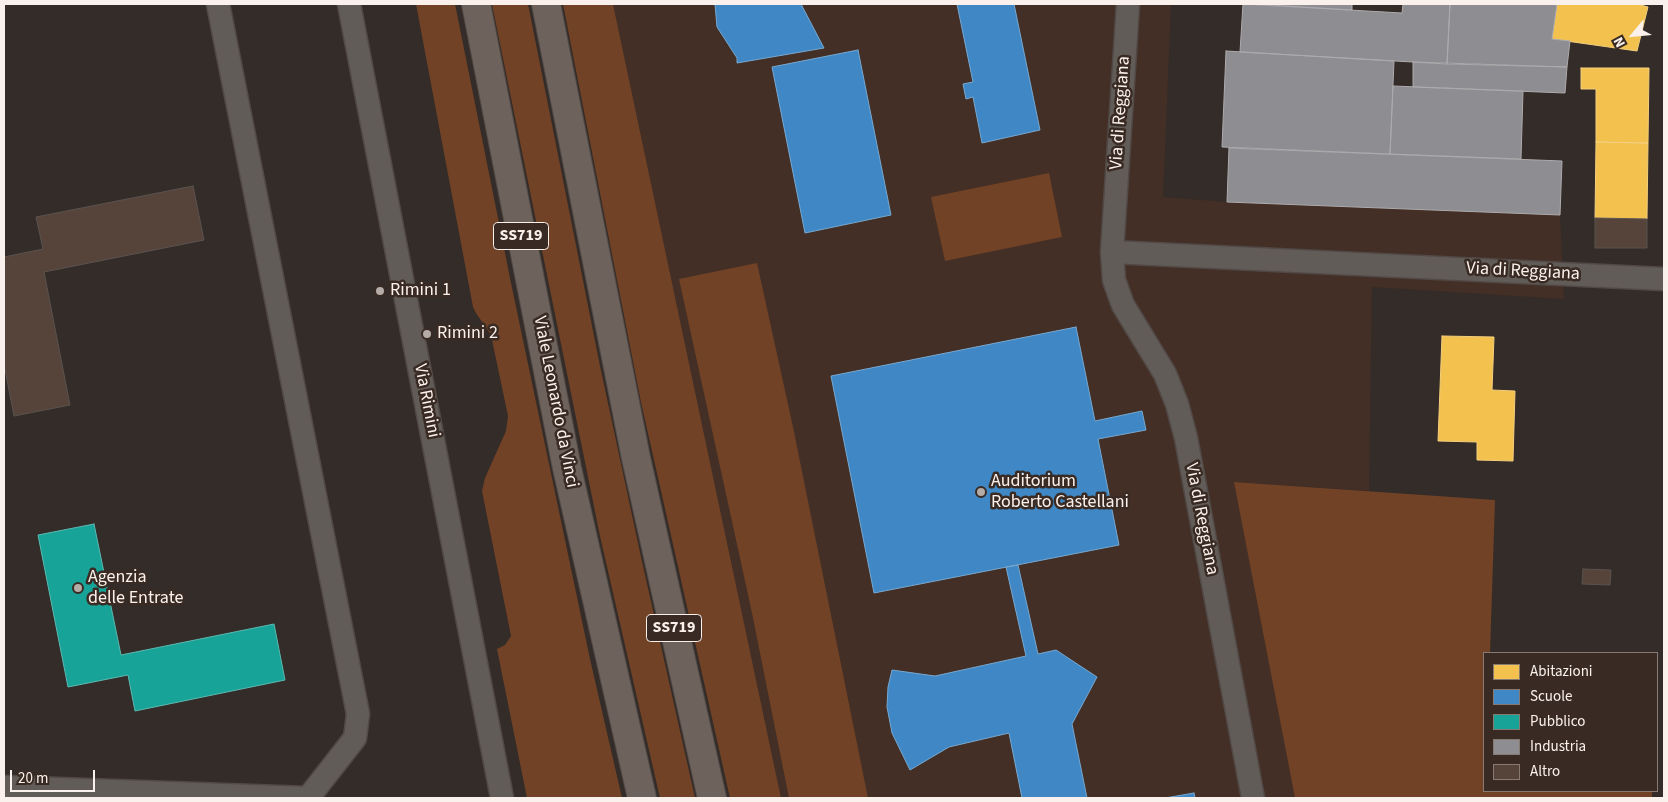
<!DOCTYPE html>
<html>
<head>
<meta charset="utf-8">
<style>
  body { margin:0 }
  #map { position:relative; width:1668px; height:802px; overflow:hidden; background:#342c28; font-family:"Source Sans 3",sans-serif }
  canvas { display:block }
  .frame { position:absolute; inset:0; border:5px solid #fbf1ec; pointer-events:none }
  .legend { position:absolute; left:1483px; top:652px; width:175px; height:140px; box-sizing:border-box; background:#392b23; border:1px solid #877a73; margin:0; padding:6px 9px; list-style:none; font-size:15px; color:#fbf1ec }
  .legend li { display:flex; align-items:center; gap:10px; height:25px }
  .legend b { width:25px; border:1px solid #877a73 }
  .north { position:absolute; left:1608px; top:10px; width:50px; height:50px; -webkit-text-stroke:4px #392b23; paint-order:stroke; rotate:242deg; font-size:14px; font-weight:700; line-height:20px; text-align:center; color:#fbf1ec }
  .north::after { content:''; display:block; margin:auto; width:18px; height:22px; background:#fbf1ec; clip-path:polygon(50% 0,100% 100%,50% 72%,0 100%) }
  .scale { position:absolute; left:10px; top:770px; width:85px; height:22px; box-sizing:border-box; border:2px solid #fbf1ec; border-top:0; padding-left:6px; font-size:15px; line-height:18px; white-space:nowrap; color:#fbf1ec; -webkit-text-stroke:4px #392b23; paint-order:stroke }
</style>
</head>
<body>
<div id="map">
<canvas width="1668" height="802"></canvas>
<div class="frame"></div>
<ul class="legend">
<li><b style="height:14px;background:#f2c14e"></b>Abitazioni</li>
<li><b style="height:14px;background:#3f88c5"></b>Scuole</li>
<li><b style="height:14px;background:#17a398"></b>Pubblico</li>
<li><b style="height:14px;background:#8d8d92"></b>Industria</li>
<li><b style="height:14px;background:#56443a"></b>Altro</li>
</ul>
<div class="north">N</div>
<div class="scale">20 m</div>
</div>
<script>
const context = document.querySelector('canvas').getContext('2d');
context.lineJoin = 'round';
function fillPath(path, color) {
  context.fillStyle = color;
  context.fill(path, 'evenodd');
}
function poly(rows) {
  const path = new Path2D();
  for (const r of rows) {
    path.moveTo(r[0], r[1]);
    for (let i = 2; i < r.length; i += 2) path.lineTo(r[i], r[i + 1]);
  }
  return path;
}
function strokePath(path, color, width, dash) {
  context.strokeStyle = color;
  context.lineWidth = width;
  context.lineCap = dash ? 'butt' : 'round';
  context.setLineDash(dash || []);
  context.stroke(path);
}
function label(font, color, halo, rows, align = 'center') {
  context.font = font + ' "Source Sans 3",sans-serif';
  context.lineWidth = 5;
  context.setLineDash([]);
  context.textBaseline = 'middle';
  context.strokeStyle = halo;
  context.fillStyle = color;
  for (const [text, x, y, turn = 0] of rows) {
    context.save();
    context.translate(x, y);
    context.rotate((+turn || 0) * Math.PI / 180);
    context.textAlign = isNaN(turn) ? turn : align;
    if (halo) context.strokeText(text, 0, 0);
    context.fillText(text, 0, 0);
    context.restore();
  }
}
const built = poly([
  [613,4,1171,4,1163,197,1227,202,1560,215,1564,299,1372,287,1369,491,1235,482,1295,798,781,798]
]);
const green = poly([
  [416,4,455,4,511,283,590,659,622,798,527,798,497,649,505,645,511,636,482,491,485,478,506,431,508,416,491,335,476,313,473,307],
  [492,4,528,4,600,366,641,557,695,798,660,798,600,536],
  [563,4,613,4,781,798,730,798,641,402],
  [1049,173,1062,237,945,261,931,197],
  [757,263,793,427,868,798,789,798,752,613,679,279],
  [1234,482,1495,500,1490,653,1484,653,1484,791,1652,791,1652,798,1295,798]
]);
const homes = poly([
  [1557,4,1637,4,1648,7,1637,51,1552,39,1557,4],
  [1581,68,1649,68,1648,143,1596,142,1596,89,1581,89,1581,68],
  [1596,142,1648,143,1647,219,1595,218,1596,142],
  [1442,336,1494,337,1492,390,1515,391,1513,461,1477,460,1477,442,1438,441,1442,336]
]);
const schools = poly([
  [715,4,801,4,824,48,737,63,737,58,717,27,715,4],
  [957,4,1014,4,1040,130,982,143,973,97,966,99,963,84,973,82,957,4],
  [858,50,891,215,805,233,772,67,858,50],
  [1076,327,1095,421,1142,411,1146,430,1098,439,1119,545,874,593,831,376,1076,327],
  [1018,565,1038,654,1056,650,1097,677,1072,724,1087,798,1022,798,1009,733,949,747,910,770,892,733,887,707,888,687,892,670,935,676,1026,656,1006,567,1018,565],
  [1194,793,1195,798,1165,798,1194,793]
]);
const public = poly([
  [94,524,121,655,274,624,285,680,135,711,128,675,68,687,38,535,94,524]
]);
const industry = poly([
  [1243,4,1402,13,1403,4,1450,4,1447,64,1240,52,1243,4],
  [1254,4,1352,4,1352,10,1254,4],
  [1450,4,1557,4,1552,39,1570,41,1567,67,1447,64,1450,4],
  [1226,51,1394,61,1390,154,1222,147,1226,51],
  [1413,62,1567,67,1565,93,1413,87,1413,62],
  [1393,86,1523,91,1521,159,1390,154,1393,86],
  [1229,148,1562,161,1560,215,1227,202,1229,148]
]);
const building = poly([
  [193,186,204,240,44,272,70,405,14,416,4,364,4,257,43,249,36,217,193,186],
  [1595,218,1647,219,1647,248,1595,248,1595,218],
  [1583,569,1611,570,1610,585,1582,584,1583,569]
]);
const minor = poly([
  [218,4,358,714,355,738,308,798],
  [349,4,502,798],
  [1128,4,1112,252,1114,280,1123,305,1165,374,1177,404,1186,438,1253,798],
  [1112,252,1664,279],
  [4,787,308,798]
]);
const trunk = poly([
  [476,4,567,468,642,798],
  [546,4,636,458,712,798]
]);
const markers = [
  [380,291,5,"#b5aca7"],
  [427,334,5,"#b5aca7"],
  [981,492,5,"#b5aca7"],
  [78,588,5,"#b5aca7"]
];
const shields = [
  [521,236,55],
  [674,628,55]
];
const shieldNames = [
  ["SS719",521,236],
  ["SS719",674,628]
];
const streetNames = [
  ["Via di Reggiana",1121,113,-86],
  ["Via di Reggiana",1523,272,3],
  ["Via Rimini",426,401,79],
  ["Viale Leonardo da Vinci",555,402,79],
  ["Via di Reggiana",1201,519,79]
];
const poiNames = [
  ["Rimini 1",390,291],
  ["Rimini 2",437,334],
  ["Auditorium",991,482],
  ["Roberto Castellani",991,503],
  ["Agenzia",88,578],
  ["delle Entrate",88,599]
];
fillPath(built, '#432f25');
fillPath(green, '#714226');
fillPath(homes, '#f2c14e');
strokePath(homes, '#f5cf7d', 1);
fillPath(schools, '#3f88c5');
strokePath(schools, '#77a8d1', 1);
fillPath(public, '#17a398');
strokePath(public, '#5bbab1', 1);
fillPath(industry, '#8d8d92');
strokePath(industry, '#aeabad', 1);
fillPath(building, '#56443a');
strokePath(building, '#5a534f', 1);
strokePath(minor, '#514946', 25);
strokePath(trunk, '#514946', 30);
strokePath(minor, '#625c58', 22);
strokePath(trunk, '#6d625c', 28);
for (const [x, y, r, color] of markers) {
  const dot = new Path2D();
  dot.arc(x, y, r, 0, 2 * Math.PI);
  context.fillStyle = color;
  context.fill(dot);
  strokePath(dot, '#392b23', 2);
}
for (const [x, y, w] of shields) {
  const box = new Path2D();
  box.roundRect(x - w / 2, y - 13.5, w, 27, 4);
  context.fillStyle = '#392b23';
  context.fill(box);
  strokePath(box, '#fbf1ec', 1);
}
label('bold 16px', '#fbf1ec', null, shieldNames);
label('18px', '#fbf1ec', '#392b23', streetNames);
label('18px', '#fbf1ec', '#392b23', poiNames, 'left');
</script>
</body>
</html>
